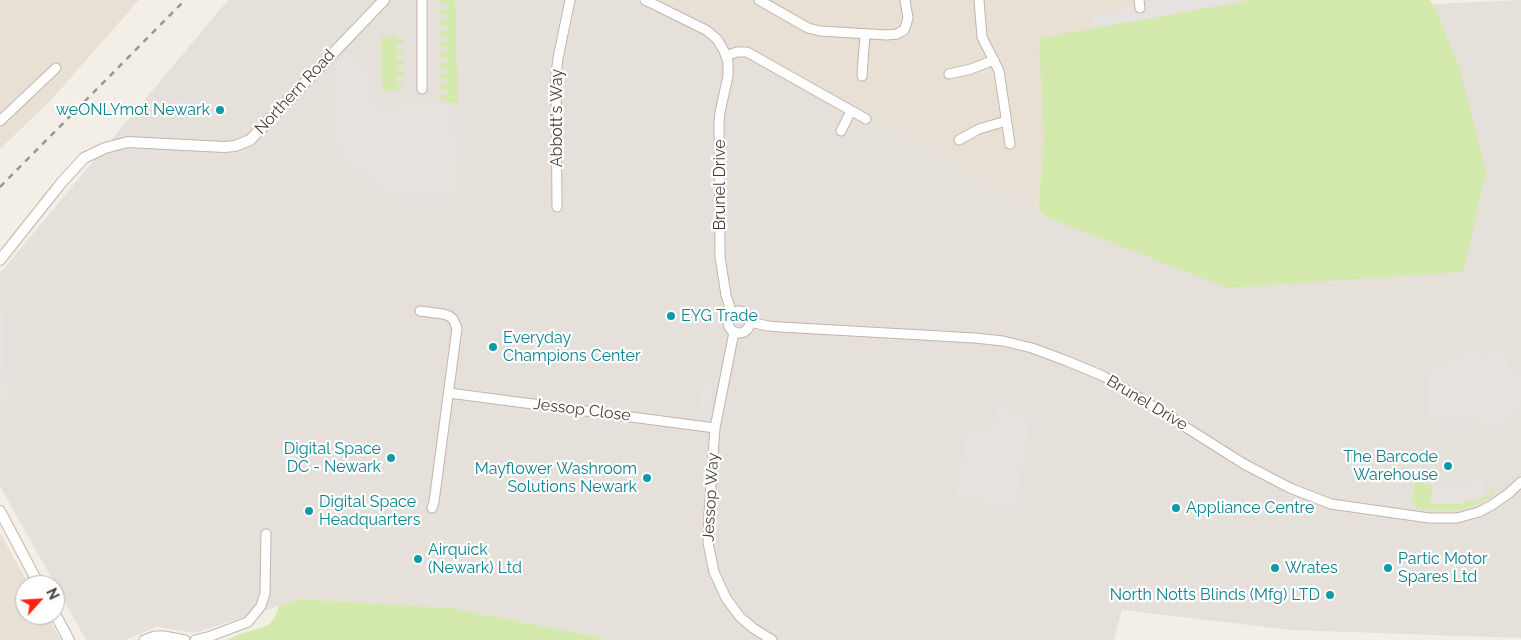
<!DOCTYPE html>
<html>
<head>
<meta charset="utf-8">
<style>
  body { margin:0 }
  #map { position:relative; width:1521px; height:640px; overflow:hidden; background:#f4efe6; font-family:Raleway,sans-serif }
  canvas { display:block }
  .north { position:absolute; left:15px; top:575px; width:50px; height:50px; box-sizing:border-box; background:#fff; border:1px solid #b5b2ae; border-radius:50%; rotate:64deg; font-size:14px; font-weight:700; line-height:20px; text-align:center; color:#473f35 }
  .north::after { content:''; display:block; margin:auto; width:18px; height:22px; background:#ff2212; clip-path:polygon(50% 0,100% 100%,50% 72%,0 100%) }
</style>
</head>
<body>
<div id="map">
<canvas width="1521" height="640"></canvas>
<div class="north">N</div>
</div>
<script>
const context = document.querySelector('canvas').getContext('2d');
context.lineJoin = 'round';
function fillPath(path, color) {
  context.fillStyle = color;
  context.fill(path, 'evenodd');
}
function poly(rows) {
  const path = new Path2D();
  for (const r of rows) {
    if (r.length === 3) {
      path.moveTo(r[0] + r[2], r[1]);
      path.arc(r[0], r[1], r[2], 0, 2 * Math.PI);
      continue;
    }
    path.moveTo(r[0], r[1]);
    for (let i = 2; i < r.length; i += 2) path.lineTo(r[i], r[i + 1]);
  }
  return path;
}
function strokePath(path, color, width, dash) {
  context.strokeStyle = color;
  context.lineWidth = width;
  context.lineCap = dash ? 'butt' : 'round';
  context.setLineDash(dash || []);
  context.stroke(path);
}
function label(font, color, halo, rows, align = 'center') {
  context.font = font + ' Raleway,sans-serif';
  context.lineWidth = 4.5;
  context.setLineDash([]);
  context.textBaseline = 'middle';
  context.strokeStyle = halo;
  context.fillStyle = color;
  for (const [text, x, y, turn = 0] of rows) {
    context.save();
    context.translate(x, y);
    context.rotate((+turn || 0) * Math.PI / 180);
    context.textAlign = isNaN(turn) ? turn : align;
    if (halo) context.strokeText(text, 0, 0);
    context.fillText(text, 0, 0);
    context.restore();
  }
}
const residential = poly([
  [0,0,139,0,53,98,0,149],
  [658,0,1267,0,1044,139,1038,211,827,95],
  [0,533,29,585,25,585,25,615,46,615,61,640,0,640]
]);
const industrial = poly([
  [228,0,649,0,701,19,806,85,982,177,1049,218,1458,62,1433,4,1521,0,1521,638,1291,630,1122,610,1114,640,604,640,604,638,450,608,300,599,195,633,156,627,125,640,86,640,0,486,0,273]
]);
const green = poly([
  [439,0,455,0,458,103,447,103,447,99,440,99,440,95,447,95,447,89,440,89,440,85,447,84,447,79,440,78,440,74,447,74,447,68,440,68,439,63,447,63,447,57,440,57,439,52,447,52,447,47,439,46,439,42,447,41,447,36,439,35,439,31,447,30,447,25,439,25,439,20,447,20,447,14,439,14,439,9,447,9,447,3,439,3],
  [1253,0,1430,0,1433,4,1458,62,1486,173,1463,272,1227,288,1049,218,1038,211,1044,139,1039,38],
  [381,37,396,37,397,40,404,40,404,44,397,44,396,47,397,50,404,50,404,55,396,55,396,61,404,61,404,66,397,66,396,69,397,72,404,72,404,76,396,77,397,83,404,83,404,87,397,87,397,90,382,91],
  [1415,479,1426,480,1426,485,1432,485,1431,503,1467,499,1467,502,1476,501,1490,493,1493,485,1493,495,1478,504,1457,511,1416,509,1412,500],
  [300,599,450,608,604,638,604,640,227,640,237,635,269,625,275,617,279,606]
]);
const parking = poly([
  [1139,0,1236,0,1237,2,1095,28,1092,15,1139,5],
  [348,51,374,77,374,106,454,105,455,196,394,197,366,169,363,167,361,173,349,168,351,162,339,157,335,117,336,63],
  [4,307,7,403,0,403,0,308],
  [1502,348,1512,373,1520,370,1521,371,1521,402,1499,424,1485,424,1484,422,1428,422,1427,373,1477,349,1481,357],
  [702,383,716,384,709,403,704,407,699,409],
  [996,407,1031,413,1015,508,956,497,967,427,992,431],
  [1484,477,1484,493,1476,494,1472,498,1465,499,1462,504,1431,504,1432,485,1464,484,1468,483,1468,478]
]);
const minor = poly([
  [422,0,422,89],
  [645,0,706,30,717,39,724,51,728,62,728,76,720,112,719,123,720,257,726,295,732,314],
  [759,0,808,28,820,31,887,35,897,34,904,30,906,25,908,18,905,0],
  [979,0,982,37,999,71,1010,144],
  [1139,0,1140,8],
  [726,56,737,52,747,52,866,119],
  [949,74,971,69,994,60],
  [862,76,865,34],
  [0,121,56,68],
  [841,131,851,111],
  [959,140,979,129,1006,121],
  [557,207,556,74,558,58,570,0],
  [420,311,443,314,449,316,453,319,457,328,434,502,432,508],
  [739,322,11],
  [750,322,768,326,781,327,975,338,1003,341,1032,348,1067,361,1103,376,1138,397,1244,464,1290,488,1331,504,1429,518,1457,518,1479,512,1492,505,1508,494,1521,482],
  [734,332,715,428,709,513,708,543,714,572,726,598,740,617,753,628,772,640],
  [449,393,715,428],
  [144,640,155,636,164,636,185,640],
  [195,640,211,636,248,622,261,606,265,593,266,534]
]);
const tertiary = poly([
  [0,260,62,182,84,158,105,148,128,142,224,147,235,146,250,140,384,0],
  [0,511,39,585],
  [55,614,69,640]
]);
const rail = poly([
  [0,187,185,0]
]);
const markers = [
  [220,110,5,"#0f9aa8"],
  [671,316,5,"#0f9aa8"],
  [493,347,5,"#0f9aa8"],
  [391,458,5,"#0f9aa8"],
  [1448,466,5,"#0f9aa8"],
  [647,478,5,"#0f9aa8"],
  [1176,508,5,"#0f9aa8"],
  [309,511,5,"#0f9aa8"],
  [418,559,5,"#0f9aa8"],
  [1275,568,5,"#0f9aa8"],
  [1388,568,5,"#0f9aa8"],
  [1330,595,5,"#0f9aa8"]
];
const streetNames = [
  ["Northern Road",295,92,-47],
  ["Abbott's Way",557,118,-90],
  ["Brunel Drive",720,185,-90],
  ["Brunel Drive",1147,403,31],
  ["Jessop Close",582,410,7],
  ["Jessop Way",711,497,-87]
];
const cultureNames = [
  ["weONLYmot Newark",210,110,"right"],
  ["EYG Trade",681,316],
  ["Everyday",503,338],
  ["Champions Center",503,356],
  ["Digital Space",381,449,"right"],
  ["DC - Newark",381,467,"right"],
  ["The Barcode",1438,457,"right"],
  ["Warehouse",1438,475,"right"],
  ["Mayflower Washroom",637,469,"right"],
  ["Solutions Newark",637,487,"right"],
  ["Digital Space",319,502],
  ["Headquarters",319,520],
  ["Appliance Centre",1186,508],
  ["Airquick",428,550],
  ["(Newark) Ltd",428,568],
  ["Partic Motor",1398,559],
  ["Spares Ltd",1398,577],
  ["Wrates",1285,568],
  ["North Notts Blinds (Mfg) LTD",1320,595,"right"]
];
fillPath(residential, '#e8e0d4');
fillPath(industrial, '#e6e0db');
fillPath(green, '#d4eaad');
fillPath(parking, '#e5e2df');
strokePath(minor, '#c0b6a8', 11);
strokePath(tertiary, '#c0b6a8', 12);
strokePath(minor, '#fff', 9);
strokePath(tertiary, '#fff', 10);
strokePath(rail, '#969696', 2.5, [6, 6]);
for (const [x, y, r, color] of markers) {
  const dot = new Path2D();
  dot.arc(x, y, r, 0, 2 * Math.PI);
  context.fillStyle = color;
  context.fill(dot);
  strokePath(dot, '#fff', 2);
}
label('16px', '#473f35', '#fff', streetNames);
label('16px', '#0d838f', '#fff', cultureNames, 'left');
</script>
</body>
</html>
